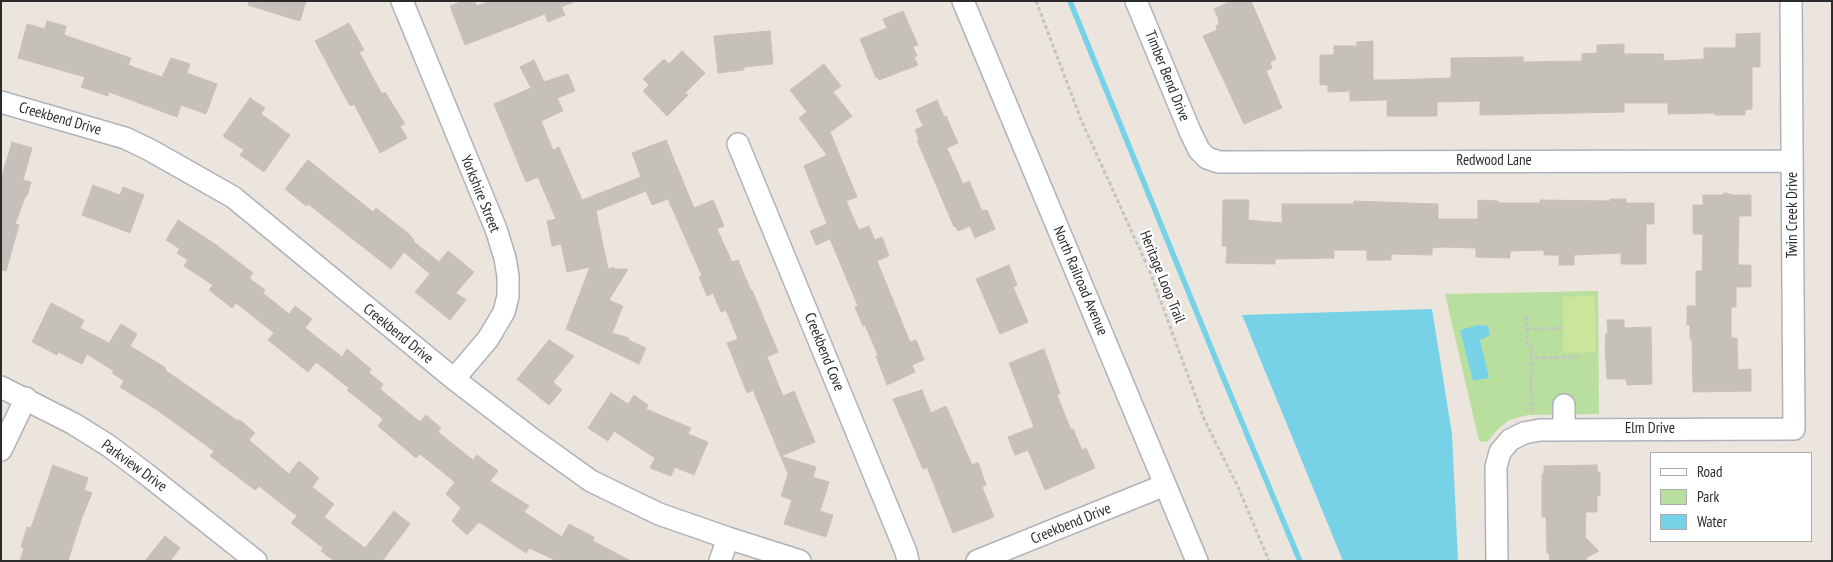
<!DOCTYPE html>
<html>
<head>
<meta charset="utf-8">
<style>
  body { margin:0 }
  #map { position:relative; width:1833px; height:562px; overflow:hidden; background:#ece5de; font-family:"PT Sans Narrow",sans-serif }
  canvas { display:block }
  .frame { position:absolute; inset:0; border:2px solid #2b2b2b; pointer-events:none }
  .legend { position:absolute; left:1650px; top:452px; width:162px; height:90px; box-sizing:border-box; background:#fff; border:1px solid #aaa; margin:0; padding:6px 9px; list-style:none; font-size:15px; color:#2b2b2b }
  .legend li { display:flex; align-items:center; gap:10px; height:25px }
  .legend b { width:25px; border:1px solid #aaa }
</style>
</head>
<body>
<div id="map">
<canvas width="1833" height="562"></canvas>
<div class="frame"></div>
<ul class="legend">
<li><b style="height:6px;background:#fff"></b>Road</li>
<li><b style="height:14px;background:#b9df9e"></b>Park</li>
<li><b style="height:14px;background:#78d2e7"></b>Water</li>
</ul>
</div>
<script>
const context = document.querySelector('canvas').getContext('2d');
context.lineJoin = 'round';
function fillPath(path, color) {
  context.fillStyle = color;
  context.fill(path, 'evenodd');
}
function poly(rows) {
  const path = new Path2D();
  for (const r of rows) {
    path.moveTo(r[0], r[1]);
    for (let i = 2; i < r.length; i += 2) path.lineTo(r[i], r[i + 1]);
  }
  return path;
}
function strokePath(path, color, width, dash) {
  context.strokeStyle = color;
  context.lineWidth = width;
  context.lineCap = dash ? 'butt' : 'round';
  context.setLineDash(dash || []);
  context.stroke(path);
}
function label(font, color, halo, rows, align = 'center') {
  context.font = font + ' "PT Sans Narrow",sans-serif';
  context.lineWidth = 4.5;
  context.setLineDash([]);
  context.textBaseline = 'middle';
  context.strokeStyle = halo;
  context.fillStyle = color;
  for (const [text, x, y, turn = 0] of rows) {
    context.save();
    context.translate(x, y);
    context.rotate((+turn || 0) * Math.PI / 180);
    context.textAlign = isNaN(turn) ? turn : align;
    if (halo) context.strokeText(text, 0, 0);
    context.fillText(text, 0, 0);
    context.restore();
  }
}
const green = poly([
  [1598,291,1599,414,1528,415,1509,420,1496,431,1487,442,1479,441,1445,294]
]);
const pitch = poly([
  [1595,296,1596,352,1563,353,1563,297]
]);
const water = poly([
  [1432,309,1452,434,1458,561,1343,561,1242,315],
  [1478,325,1488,326,1490,335,1480,340,1489,378,1473,381,1460,330]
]);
const stream = poly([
  [1070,1,1221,372,1300,561]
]);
const building = poly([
  [249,1,306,1,300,21,248,5,249,1],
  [463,1,474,1,477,6,490,1,574,2,561,7,565,15,548,22,545,14,465,45,450,6,463,1],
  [1231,1,1251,1,1276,59,1270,62,1272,68,1266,71,1282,108,1244,124,1203,36,1217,30,1216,26,1219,24,1218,20,1219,20,1214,9,1231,1],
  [903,11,918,45,913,47,917,56,914,57,918,65,879,80,878,77,876,78,860,39,887,28,883,19,903,11],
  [47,21,66,26,64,35,131,58,128,65,162,77,171,58,190,64,187,73,217,84,206,114,181,105,177,117,109,92,108,96,81,87,85,77,18,58,27,24,45,29,47,21],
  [349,23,364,50,359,52,382,94,385,92,405,124,400,126,407,138,380,153,354,104,350,106,315,41,349,23],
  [770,31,773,64,744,67,744,70,718,73,714,36,770,31],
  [1760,33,1760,67,1752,67,1752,109,1745,110,1745,115,1715,115,1715,113,1668,114,1668,103,1624,103,1624,112,1480,115,1480,101,1437,102,1437,116,1387,116,1387,100,1350,101,1350,91,1328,92,1328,85,1320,85,1320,55,1334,55,1334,46,1357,46,1357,42,1373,41,1373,80,1391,80,1451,78,1451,58,1523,57,1523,62,1582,61,1582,54,1597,53,1597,45,1624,44,1624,54,1663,54,1664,61,1704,59,1704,48,1736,48,1736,34,1760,33],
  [682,51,705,73,685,93,688,95,667,116,643,91,649,85,643,79,664,59,669,64,682,51],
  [534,60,544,82,568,74,575,91,557,98,563,111,541,121,553,150,559,147,582,200,641,177,632,153,666,140,694,208,713,200,724,226,717,229,732,262,738,260,751,291,752,290,778,352,767,357,783,396,794,391,815,442,781,456,816,467,813,477,829,482,820,511,833,515,826,537,784,524,792,500,781,496,788,474,753,390,747,393,727,343,738,339,726,310,721,312,713,293,707,296,699,277,702,276,668,199,652,205,646,191,596,211,608,269,614,267,614,269,628,269,609,300,623,306,612,333,629,338,628,340,646,348,639,364,566,329,590,267,567,272,561,244,552,246,547,221,556,219,538,177,526,182,494,104,531,88,520,67,534,60],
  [824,64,841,86,833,92,852,116,830,132,857,197,846,201,859,230,869,226,875,240,882,237,889,256,877,261,910,342,916,340,924,360,912,365,915,372,887,385,876,356,878,355,865,325,863,326,855,307,858,306,830,239,816,245,810,231,827,224,804,166,827,155,799,118,807,112,790,90,824,64],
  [250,98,265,108,261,114,290,135,264,172,240,155,244,150,223,136,250,98],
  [937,100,944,117,946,116,958,143,947,148,963,184,969,181,982,211,987,210,995,229,975,238,970,226,958,231,955,226,954,227,917,140,919,139,915,130,923,126,916,110,937,100],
  [12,142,32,148,23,180,31,182,27,196,26,195,15,224,19,225,6,271,1,270,1,179,12,142],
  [308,160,373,212,376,208,409,234,414,240,413,241,439,262,448,251,474,272,456,293,466,300,450,320,415,292,430,274,404,252,391,269,308,204,306,206,285,189,308,160],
  [93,185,120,195,123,187,144,195,130,233,82,215,93,185],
  [1725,193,1733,195,1751,195,1751,216,1739,216,1738,265,1751,265,1751,287,1736,287,1736,307,1731,307,1731,338,1737,338,1738,370,1751,369,1751,391,1693,392,1692,339,1690,339,1690,325,1687,325,1687,306,1696,306,1696,271,1702,271,1703,234,1693,234,1693,205,1703,205,1703,195,1722,195,1725,193],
  [1610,199,1626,199,1626,203,1654,203,1654,224,1646,224,1646,264,1621,264,1621,253,1574,255,1574,265,1559,265,1559,255,1544,255,1544,250,1510,251,1510,258,1476,257,1476,248,1442,247,1432,248,1432,255,1391,254,1391,260,1367,260,1367,250,1334,250,1334,258,1275,259,1275,264,1226,263,1227,246,1222,246,1223,200,1249,200,1248,220,1282,223,1282,204,1353,204,1354,201,1438,204,1438,219,1478,219,1478,200,1498,201,1498,203,1540,203,1540,200,1611,201,1610,199],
  [178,220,215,244,253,273,249,278,265,290,263,293,289,314,295,306,312,319,305,328,342,357,347,349,371,369,369,373,383,384,380,389,420,422,426,415,441,428,438,432,473,460,477,455,498,471,490,481,529,506,524,512,562,537,569,524,594,537,593,541,631,561,557,561,529,548,526,553,479,522,467,535,452,521,461,508,446,494,455,482,420,454,416,458,378,426,383,419,347,390,349,388,316,362,308,372,268,340,274,333,236,303,232,308,209,290,213,285,184,266,188,260,177,253,180,249,166,240,178,220],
  [1009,265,1017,285,1013,287,1028,322,1000,334,976,279,1009,265],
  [51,303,84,320,80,328,109,343,121,324,137,334,130,346,166,368,165,370,238,421,240,420,255,433,249,440,289,474,299,461,319,478,312,487,334,504,324,517,365,548,394,511,410,524,382,561,334,561,321,551,323,548,291,523,297,516,259,486,255,490,210,456,214,451,157,410,120,387,124,381,112,373,114,371,87,354,82,364,58,352,57,355,32,342,51,303],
  [1607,320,1624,320,1624,328,1651,327,1652,384,1627,385,1626,379,1607,379,1605,346,1606,333,1608,333,1607,320],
  [549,340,574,356,553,382,562,390,549,405,517,379,549,340],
  [1044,349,1060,394,1057,395,1071,430,1073,429,1082,450,1086,448,1095,468,1045,490,1028,450,1015,455,1008,437,1034,427,1009,363,1044,349],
  [922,390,931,413,946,406,972,465,978,462,986,485,982,487,994,517,953,533,927,467,923,469,893,399,922,390],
  [611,393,628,404,634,395,648,405,646,409,691,428,688,434,708,442,694,475,675,467,671,476,650,468,655,458,614,431,608,441,588,428,611,393],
  [53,465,88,478,84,490,92,493,81,520,68,561,20,561,24,548,21,547,27,527,31,528,53,465],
  [1597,465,1597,471,1600,473,1600,496,1597,495,1597,512,1586,512,1585,537,1599,551,1586,558,1586,561,1550,561,1549,553,1547,553,1546,517,1542,517,1542,474,1544,474,1544,466,1597,465],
  [165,536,180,548,170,561,145,561,165,536]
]);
const path = poly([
  [1036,1,1082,122,1150,272,1204,419,1238,487,1269,561],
  [1526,316,1527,344,1531,344,1531,358],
  [1526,329,1563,328],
  [1531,412,1531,358,1581,357]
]);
const minor = poly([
  [402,1,496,229,505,258,508,276,508,296,504,312,488,339,454,379],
  [963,1,1197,561],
  [1136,1,1189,129,1199,150,1207,158,1219,162,1792,161],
  [1,102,125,138,150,150,233,197,454,379,531,438,591,481,659,514,728,538,800,561],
  [738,144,906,552,908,561],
  [1,387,74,424,109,446,145,473,256,561],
  [1564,405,1564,429],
  [1,450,26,398],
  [720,561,728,538],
  [977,561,1165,485],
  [1497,561,1496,467,1500,452,1510,440,1524,433,1540,430,1794,429,1791,1]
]);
const streetNames = [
  ["Timber Bend Drive",1167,76,68],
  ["Creekbend Drive",60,119,16],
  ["Redwood Lane",1494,161],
  ["Yorkshire Street",480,194,68],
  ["Twin Creek Drive",1793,215,-90],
  ["Heritage Loop Trail",1162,277,68],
  ["North Railroad Avenue",1080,281,67],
  ["Creekbend Drive",398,334,39],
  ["Creekbend Cove",824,352,68],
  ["Elm Drive",1650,429],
  ["Parkview Drive",134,466,36],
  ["Creekbend Drive",1071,524,-22]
];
fillPath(green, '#b9df9e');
fillPath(pitch, '#cbe69b');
fillPath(water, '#78d2e7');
strokePath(stream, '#78d2e7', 5.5);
fillPath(building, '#c5c0ba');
strokePath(building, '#c7c1b8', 1);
strokePath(minor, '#afb2bb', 24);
strokePath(path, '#c4c4c4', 3, [4, 2.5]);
strokePath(minor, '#fff', 21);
label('15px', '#2b2b2b', '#fff', streetNames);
</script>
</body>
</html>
